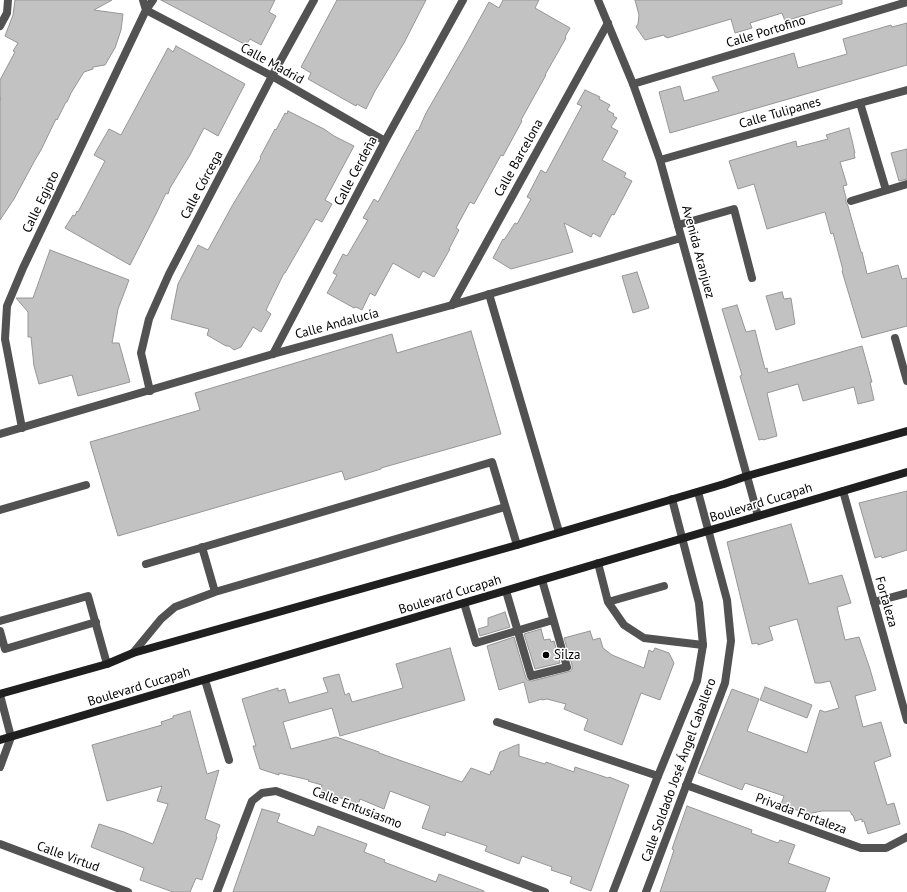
<!DOCTYPE html>
<html>
<head>
<meta charset="utf-8">
<style>
  body { margin:0 }
  canvas { display:block; background:#fff }
</style>
</head>
<body>
<canvas width="907" height="892"></canvas>
<script>
const context = document.querySelector('canvas').getContext('2d');
context.lineJoin = 'round';
function fillPath(path, color) {
  context.fillStyle = color;
  context.fill(path, 'evenodd');
}
function poly(rows) {
  const path = new Path2D();
  for (const r of rows) {
    path.moveTo(r[0], r[1]);
    for (let i = 2; i < r.length; i += 2) path.lineTo(r[i], r[i + 1]);
  }
  return path;
}
function strokePath(path, color, width, dash) {
  context.strokeStyle = color;
  context.lineWidth = width;
  context.lineCap = dash ? 'butt' : 'round';
  context.setLineDash(dash || []);
  context.stroke(path);
}
function label(font, color, halo, rows, align = 'center') {
  context.font = font + ' "PT Sans",sans-serif';
  context.lineWidth = 3;
  context.setLineDash([]);
  context.textBaseline = 'middle';
  context.strokeStyle = halo;
  context.fillStyle = color;
  for (const [text, x, y, turn = 0] of rows) {
    context.save();
    context.translate(x, y);
    context.rotate((+turn || 0) * Math.PI / 180);
    context.textAlign = isNaN(turn) ? turn : align;
    if (halo) context.strokeText(text, 0, 0);
    context.fillText(text, 0, 0);
    context.restore();
  }
}
const building = poly([
  [15,0,112,0,94,10,123,14,121,30,115,48,105,65,93,67,93,69,84,72,71,93,67,102,66,102,57,120,56,119,41,150,35,160,14,199,0,220,0,101,1,98,0,97,0,80,15,52,13,51,18,43,5,36,13,15,15,0],
  [161,0,275,0,269,12,276,16,261,45,250,39,246,45,161,0],
  [337,0,426,0,404,43,375,91,366,109,357,104,356,106,308,79,311,73,301,67,337,0],
  [503,0,539,0,535,8,570,28,565,37,566,38,545,75,546,75,521,120,522,121,503,156,501,155,474,204,470,202,456,228,459,230,449,249,450,249,434,277,423,271,419,278,393,263,375,296,370,293,362,310,356,307,354,308,327,293,337,275,333,273,343,254,347,256,368,220,363,218,374,199,378,202,417,130,418,131,426,113,466,44,489,2,499,8,503,0],
  [635,0,842,0,842,4,785,21,782,13,750,23,752,28,735,33,731,19,667,38,667,37,665,37,664,35,645,40,636,27,638,24,639,15,635,0],
  [907,23,907,65,670,133,659,92,680,86,684,101,719,91,712,77,794,53,798,68,847,54,843,39,891,25,892,27,907,23],
  [176,46,245,84,218,136,204,128,190,155,170,188,168,194,166,193,157,212,130,265,65,228,73,215,75,216,77,211,78,212,105,161,94,155,109,129,121,135,168,48,173,52,176,46],
  [585,90,600,97,599,99,610,105,607,110,614,114,613,116,617,118,611,127,618,131,602,160,626,173,624,177,632,181,614,215,612,214,600,237,593,233,591,237,564,223,573,252,511,269,493,258,503,239,504,240,515,223,517,224,531,199,527,197,541,170,546,173,582,106,577,104,585,90],
  [288,111,324,129,334,136,354,146,325,200,332,204,322,222,316,219,285,273,284,273,266,310,271,314,261,332,253,327,241,347,234,350,229,346,226,346,207,335,209,329,171,319,178,284,198,245,208,250,232,206,261,158,260,157,275,129,276,130,285,113,287,114,288,111],
  [849,128,853,144,853,145,855,153,854,153,855,158,840,162,847,185,843,186,846,198,846,202,848,206,861,252,862,252,867,274,898,265,902,279,907,278,907,326,862,338,842,271,843,270,833,233,831,234,825,212,767,229,754,184,738,189,729,161,796,141,797,147,828,139,826,135,849,128],
  [907,149,907,179,899,181,891,153,907,149],
  [50,250,129,280,118,309,112,343,119,343,130,382,78,396,72,375,39,384,34,366,31,337,28,337,28,312,16,298,33,298,50,250],
  [637,272,649,308,633,313,622,276,637,272],
  [782,292,784,299,791,298,795,324,776,330,766,296,782,292],
  [737,305,746,332,755,330,765,369,767,368,768,373,862,346,872,382,870,382,874,400,858,404,854,387,803,401,798,384,767,393,777,436,763,440,763,439,759,440,740,376,742,375,722,309,737,305],
  [471,331,501,434,381,468,381,469,345,480,342,471,118,536,90,442,200,410,195,393,392,334,397,353,471,331],
  [907,491,907,550,882,558,881,556,875,558,859,503,907,491],
  [791,524,809,584,842,575,851,603,837,607,845,640,859,637,870,669,876,690,855,696,863,727,881,722,891,756,874,762,887,805,894,803,900,824,868,834,864,821,862,822,862,819,855,821,853,815,852,815,850,811,822,811,807,814,781,804,784,796,745,783,742,790,698,773,732,689,759,699,747,731,807,753,820,710,825,712,839,708,830,681,821,683,815,683,797,619,769,627,773,640,758,645,758,643,752,644,727,542,791,524],
  [505,612,510,627,480,636,478,629,488,626,488,618,505,612],
  [541,629,544,640,550,639,551,642,554,641,560,663,535,669,524,634,541,629],
  [590,631,593,640,600,638,603,648,612,655,644,668,649,650,653,652,655,648,669,653,674,663,660,700,641,693,622,745,584,730,588,719,564,709,566,704,547,699,542,700,542,699,529,703,524,682,499,690,487,646,514,637,526,678,527,680,532,681,571,671,572,669,572,665,564,638,590,631],
  [450,648,465,700,340,736,332,708,283,722,291,749,336,737,379,752,379,753,462,782,471,768,490,775,491,771,493,771,500,752,519,744,519,756,545,764,546,762,574,772,575,767,608,778,609,777,629,785,591,891,570,883,572,877,551,870,552,867,522,856,519,864,485,851,487,846,446,832,445,836,422,828,430,806,390,791,384,809,360,799,358,805,321,790,322,785,308,781,309,780,279,773,279,775,260,769,253,746,256,746,242,699,278,688,278,691,285,689,289,703,328,692,323,678,339,674,345,695,349,693,352,702,403,688,396,664,450,648],
  [765,687,812,705,807,718,760,700,765,687],
  [190,711,207,774,219,770,205,819,220,825,216,836,217,837,202,880,196,878,190,892,173,892,140,880,144,868,91,847,99,824,124,832,153,844,168,804,157,801,162,786,107,801,92,745,162,725,161,722,173,718,173,716,190,711],
  [687,806,752,830,751,833,778,843,780,840,795,845,788,863,830,878,825,892,660,892,674,850,672,849,687,806],
  [262,809,280,814,277,822,314,836,318,826,367,844,364,852,385,860,384,862,436,882,439,874,484,891,484,892,233,892,262,809]
]);
const service = poly([
  [678,225,734,209,752,278],
  [489,294,559,532],
  [895,338,907,381],
  [0,510,86,485],
  [202,547,215,592],
  [598,563,608,602,624,625,644,638,703,645],
  [146,564,492,462,517,545],
  [506,591,531,676,567,667,542,580],
  [608,602,664,586],
  [874,602,907,593],
  [464,603,476,643,553,620],
  [0,621,88,596,107,664],
  [0,631,5,649,96,622],
  [133,653,161,619,175,607,215,592,505,507],
  [205,680,229,760]
]);
const minor = poly([
  [143,0,146,10,272,76,385,141],
  [0,26,7,13,8,0],
  [633,84,907,2],
  [860,103,886,190],
  [851,201,907,184],
  [452,305,608,23],
  [273,354,385,141,463,0],
  [150,391,141,353,149,319,169,274,272,76,314,0],
  [22,428,5,339,7,306,23,268,146,10,153,0],
  [843,491,907,720],
  [497,722,658,776],
  [686,785,861,848,886,848,907,837],
  [0,844,128,892],
  [217,892,252,801,262,793,276,791,545,892]
]);
const tertiary = poly([
  [598,0,633,84,660,160,758,516],
  [660,160,860,103,907,90],
  [0,434,273,354,452,305,681,238],
  [0,695,11,737,0,767],
  [613,892,658,776,697,681,703,645,699,603,672,499],
  [646,892,725,683,731,641,727,600,698,492]
]);
const secondary = poly([
  [0,694,107,664,133,653,517,545,724,484,747,476,907,431],
  [0,740,907,472]
]);
const markers = [
  [546,655,4,"#000"]
];
const streetNames = [
  ["Calle Portofino",766,32,-17],
  ["Calle Madrid",272,64,29],
  ["Calle Tulipanes",780,113,-16],
  ["Calle Barcelona",519,158,-61],
  ["Calle Cerdeña",356,171,-62],
  ["Calle Córcega",202,185,-62],
  ["Calle Egipto",41,202,-64],
  ["Avenida Aranjuez",698,252,75],
  ["Calle Andalucía",337,324,-15],
  ["Boulevard Cucapah",761,503,-17],
  ["Boulevard Cucapah",450,595,-17],
  ["Fortaleza",886,602,74],
  ["Boulevard Cucapah",139,687,-17],
  ["Calle Soldado José Ángel Caballero",679,770,-70],
  ["Calle Entusiasmo",357,808,21],
  ["Privada Fortaleza",801,814,20],
  ["Calle Virtud",68,857,20]
];
const poiNames = [
  ["Silza",554,655]
];
fillPath(building, '#c2c2c2');
strokePath(building, '#969696', 1);
strokePath(service, '#525252', 8);
strokePath(minor, '#525252', 8);
strokePath(tertiary, '#525252', 8);
strokePath(secondary, '#1f1f1f', 8);
for (const [x, y, r, color] of markers) {
  const dot = new Path2D();
  dot.arc(x, y, r, 0, 2 * Math.PI);
  context.fillStyle = color;
  context.fill(dot);
  strokePath(dot, '#fff', 1.5);
}
label('13px', '#000', '#fff', streetNames);
label('13px', '#000', '#fff', poiNames, 'left');
</script>
</body>
</html>
